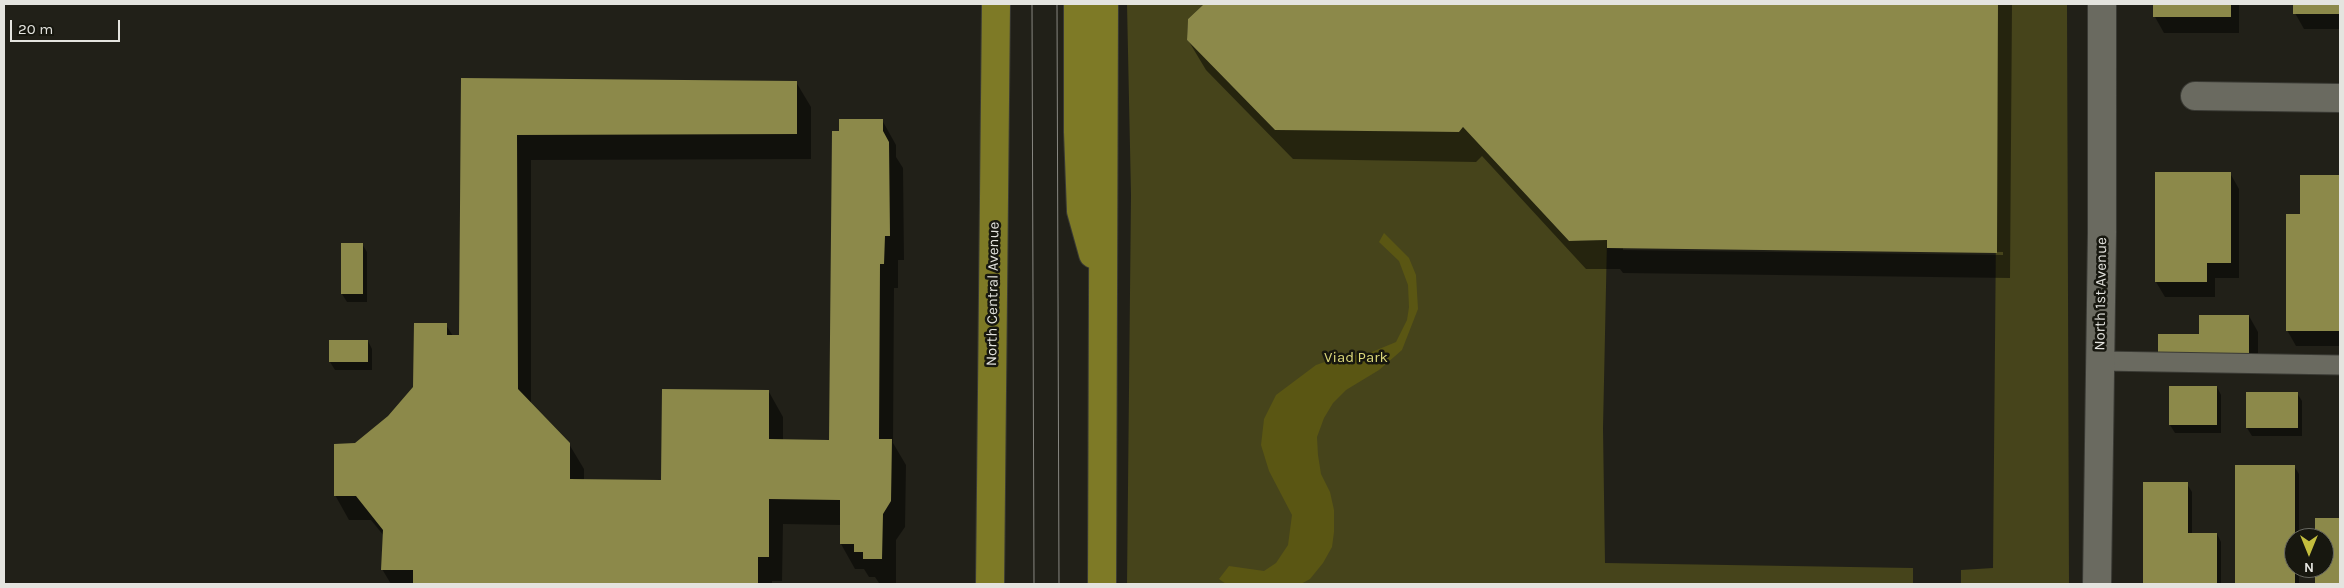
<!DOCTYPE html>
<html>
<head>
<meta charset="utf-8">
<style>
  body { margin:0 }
  #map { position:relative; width:2344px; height:588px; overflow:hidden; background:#212018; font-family:Karla,sans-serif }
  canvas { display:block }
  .frame { position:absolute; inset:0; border:5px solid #e4e4df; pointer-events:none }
  .north { position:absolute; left:2284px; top:528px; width:50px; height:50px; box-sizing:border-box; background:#17170f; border:1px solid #696962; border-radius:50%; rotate:180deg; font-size:14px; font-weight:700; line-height:20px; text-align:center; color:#e4e4df }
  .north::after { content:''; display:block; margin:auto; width:18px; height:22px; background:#c3bd3e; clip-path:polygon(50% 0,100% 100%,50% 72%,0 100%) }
  .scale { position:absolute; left:10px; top:20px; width:110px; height:22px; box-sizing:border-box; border:2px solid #e4e4df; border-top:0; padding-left:6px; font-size:15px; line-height:18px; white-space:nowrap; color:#e4e4df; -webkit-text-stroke:4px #17170f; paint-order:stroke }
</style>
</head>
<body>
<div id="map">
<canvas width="2344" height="588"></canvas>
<div class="frame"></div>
<div class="north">N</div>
<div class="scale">20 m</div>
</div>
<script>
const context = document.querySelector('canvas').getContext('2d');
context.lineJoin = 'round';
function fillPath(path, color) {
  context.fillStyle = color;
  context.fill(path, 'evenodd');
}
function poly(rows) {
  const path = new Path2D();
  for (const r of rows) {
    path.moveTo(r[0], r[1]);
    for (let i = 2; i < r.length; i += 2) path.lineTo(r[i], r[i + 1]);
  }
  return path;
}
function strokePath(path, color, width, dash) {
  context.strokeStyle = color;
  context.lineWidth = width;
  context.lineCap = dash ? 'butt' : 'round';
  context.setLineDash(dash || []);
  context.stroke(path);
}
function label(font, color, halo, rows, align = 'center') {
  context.font = font + ' Karla,sans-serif';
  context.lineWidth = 5;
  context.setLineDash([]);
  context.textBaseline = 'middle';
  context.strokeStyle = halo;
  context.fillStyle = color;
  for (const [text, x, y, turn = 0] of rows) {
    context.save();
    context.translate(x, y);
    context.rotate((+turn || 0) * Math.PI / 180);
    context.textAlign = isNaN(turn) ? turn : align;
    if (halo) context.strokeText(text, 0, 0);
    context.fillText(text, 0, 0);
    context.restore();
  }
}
const green = poly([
  [1127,4,1204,4,1188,19,1187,40,1275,130,1459,132,1463,127,1569,241,1607,240,1603,428,1605,563,1913,568,1913,584,1127,584,1131,195],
  [1998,4,2067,4,2069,584,1961,584,1961,570,1993,568]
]);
const water = poly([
  [1384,233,1409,258,1416,275,1418,309,1402,350,1379,370,1346,390,1333,403,1324,418,1317,437,1318,455,1321,474,1330,492,1334,510,1334,532,1332,547,1323,563,1310,579,1301,584,1226,584,1219,579,1229,566,1264,571,1276,563,1288,545,1292,515,1269,471,1261,445,1264,419,1276,395,1316,365,1342,356,1367,354,1396,342,1407,320,1409,307,1408,285,1399,261,1379,242]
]);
const shadow = poly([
  [1206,4,2012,4,2010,278,1623,273,1620,269,1586,269,1482,156,1476,162,1293,159,1206,70,1188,40,1189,19],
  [1623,247,2003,252,2003,255,1623,250],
  [2155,4,2239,4,2239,33,2164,33,2155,17],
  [2295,4,2340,4,2340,29,2304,29,2295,13],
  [463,79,796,82,811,107,811,159,531,160,531,404,569,444,584,469,584,481,662,481,769,392,783,417,783,441,830,441,841,133,882,120,896,145,896,157,903,168,904,260,898,260,898,288,894,288,893,443,906,465,905,527,896,540,896,583,879,583,875,577,869,577,864,569,855,569,841,544,841,525,783,524,782,581,772,581,772,584,391,584,382,569,384,536,371,520,349,520,335,495,355,445,389,417,415,388,446,325,453,336,461,336],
  [2230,173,2239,189,2239,278,2215,278,2215,297,2165,297,2156,282],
  [2301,176,2340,176,2340,346,2296,346,2287,330,2301,216],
  [362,244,367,252,367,302,347,302,342,294],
  [2249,316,2258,332,2258,370,2200,335],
  [330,341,368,341,372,349,372,370,335,370,330,362],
  [2217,387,2221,395,2221,433,2175,433,2170,425],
  [2297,393,2302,401,2302,436,2252,436,2247,428],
  [2236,466,2294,466,2299,474,2299,538,2294,538,2294,568,2299,568,2299,584,2236,584],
  [2144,484,2187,484,2192,492,2192,534,2217,534,2221,542,2221,584,2144,584],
  [2317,520,2340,520,2340,584,2317,584,2317,568,2324,568,2324,538,2317,538]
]);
const building = poly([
  [1204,4,1998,4,1997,253,1607,248,1607,240,1569,241,1463,127,1459,132,1275,130,1187,40,1188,19],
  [2153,4,2231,4,2231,17,2153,17],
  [2293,4,2340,4,2340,14,2293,14],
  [461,78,797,81,797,134,517,135,518,389,570,443,570,479,661,480,662,389,769,390,769,439,829,440,832,131,839,131,839,119,883,119,883,131,889,142,890,236,885,236,884,264,880,264,879,439,892,439,891,501,883,514,882,559,863,559,863,552,854,552,854,544,840,544,840,500,769,499,769,557,758,557,758,584,413,584,413,570,381,570,383,530,356,496,334,496,334,444,355,443,388,416,413,387,414,323,447,323,447,335,459,335],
  [2155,172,2231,172,2231,263,2207,263,2207,282,2155,282],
  [2300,175,2340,175,2340,331,2286,331,2286,214,2300,214],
  [341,243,363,243,363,294,341,294],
  [2199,315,2249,315,2249,354,2158,354,2158,334,2199,334],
  [329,340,368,340,368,362,329,362],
  [2169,386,2217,386,2217,425,2169,425],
  [2246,392,2298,392,2298,428,2246,428],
  [2235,465,2295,465,2295,584,2235,584],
  [2143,482,2188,482,2188,533,2217,533,2217,584,2143,584],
  [2315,518,2340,518,2340,584,2315,584,2315,568,2324,568,2324,538,2315,538]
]);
const service = poly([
  [2100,361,2340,365]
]);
const minor = poly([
  [2195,96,2340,98],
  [2097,584,2102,232,2102,4]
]);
const primary = poly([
  [1078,4,1078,132,1081,211,1093,254],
  [990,584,996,4],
  [1102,584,1104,4]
]);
const tram = poly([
  [1032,4,1034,584],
  [1057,4,1059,584]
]);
const streetNames = [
  ["North Central Avenue",993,294,-89],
  ["North 1st Avenue",2101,294,-89]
];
const parkNames = [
  ["Viad Park",1356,358]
];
fillPath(green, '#46441b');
fillPath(water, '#5a5613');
fillPath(shadow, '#0007');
fillPath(building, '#8c894a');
strokePath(service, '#3a3a34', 21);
strokePath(minor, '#3a3a34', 30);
strokePath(primary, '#3a3a34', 30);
strokePath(service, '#6a6a60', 19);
strokePath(minor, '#6a6a60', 28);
strokePath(primary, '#7e7a26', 28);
strokePath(tram, '#888781', 1);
label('15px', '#e4e4df', '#17170f', streetNames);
label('15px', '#dcd87b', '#17170f', parkNames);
</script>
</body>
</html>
